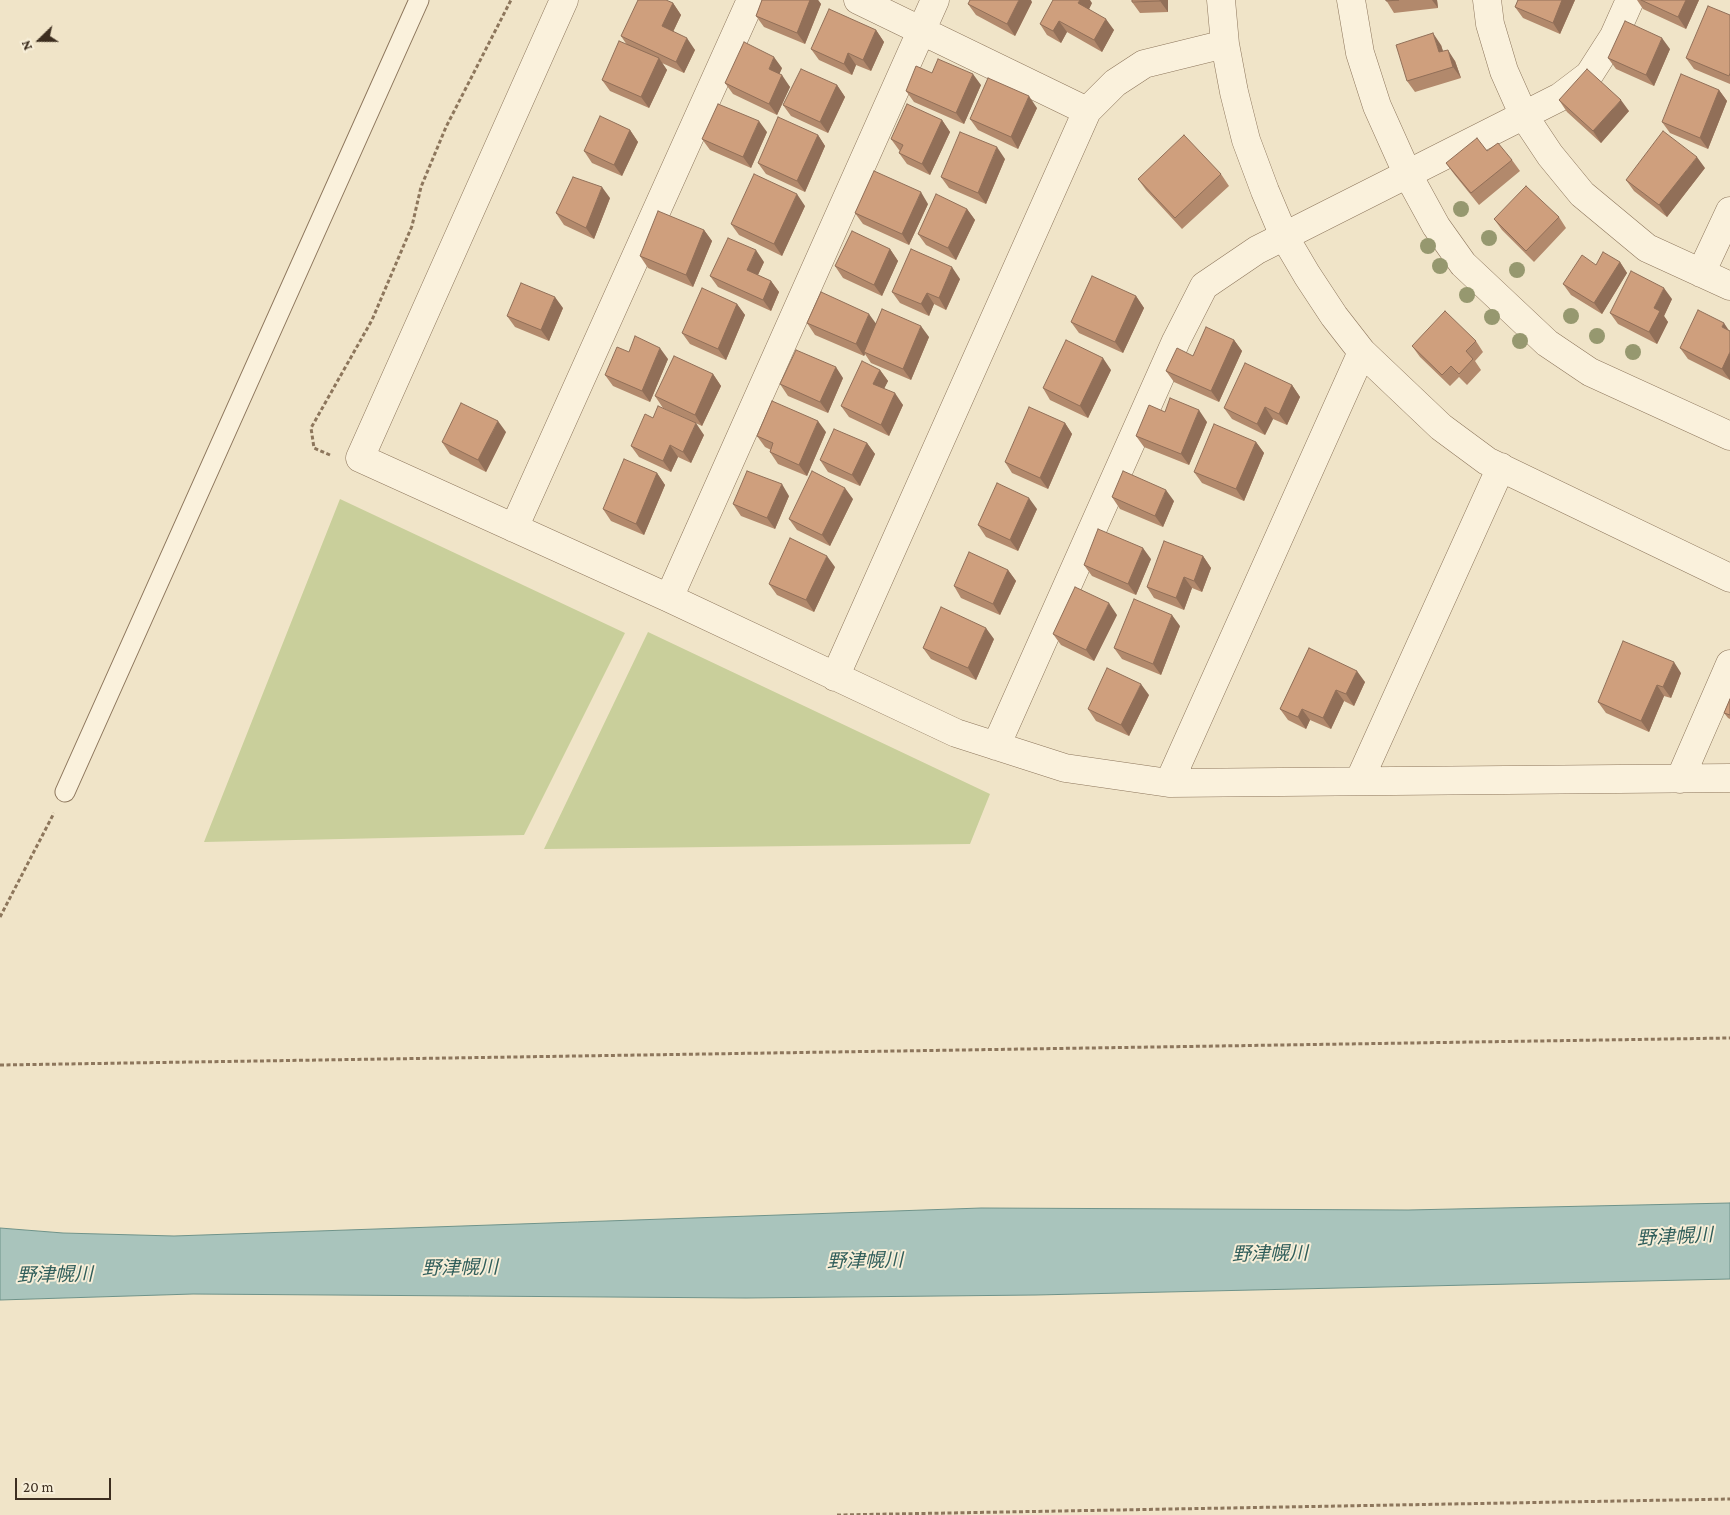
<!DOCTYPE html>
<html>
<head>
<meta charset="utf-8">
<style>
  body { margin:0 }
  #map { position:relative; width:1730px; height:1515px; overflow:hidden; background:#f0e4c8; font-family:"Crimson Pro",serif }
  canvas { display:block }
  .north { position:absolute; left:15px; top:15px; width:50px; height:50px; -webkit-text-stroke:4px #f7eed8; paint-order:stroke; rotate:248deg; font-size:14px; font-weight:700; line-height:20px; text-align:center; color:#3d2e20 }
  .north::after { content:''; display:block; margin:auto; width:18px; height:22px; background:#3d2e20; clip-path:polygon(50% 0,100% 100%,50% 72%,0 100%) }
  .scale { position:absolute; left:15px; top:1478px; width:96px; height:22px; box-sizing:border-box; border:2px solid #3d2e20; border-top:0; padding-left:6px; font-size:15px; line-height:18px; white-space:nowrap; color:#3d2e20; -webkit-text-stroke:4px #f7eed8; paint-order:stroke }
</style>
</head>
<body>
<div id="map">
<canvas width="1730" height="1515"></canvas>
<div class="north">N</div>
<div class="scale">20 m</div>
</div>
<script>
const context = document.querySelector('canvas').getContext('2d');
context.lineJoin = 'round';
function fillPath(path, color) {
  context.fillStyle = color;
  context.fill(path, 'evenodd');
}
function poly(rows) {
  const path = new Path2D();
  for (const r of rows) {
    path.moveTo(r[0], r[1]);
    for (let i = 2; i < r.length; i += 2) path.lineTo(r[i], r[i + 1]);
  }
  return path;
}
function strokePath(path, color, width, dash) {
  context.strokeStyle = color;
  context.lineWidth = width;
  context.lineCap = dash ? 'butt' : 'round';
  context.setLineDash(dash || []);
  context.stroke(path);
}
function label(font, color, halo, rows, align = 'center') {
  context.font = font + ' "Crimson Pro","Noto Sans JP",serif';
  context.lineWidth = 4;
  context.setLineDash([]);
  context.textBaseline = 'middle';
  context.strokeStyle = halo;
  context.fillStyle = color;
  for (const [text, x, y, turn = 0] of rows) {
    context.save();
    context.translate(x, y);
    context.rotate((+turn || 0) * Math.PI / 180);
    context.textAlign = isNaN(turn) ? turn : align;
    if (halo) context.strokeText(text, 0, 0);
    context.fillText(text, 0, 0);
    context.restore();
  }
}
const green = poly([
  [340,499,625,633,524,835,204,842],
  [648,632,990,794,970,844,544,849]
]);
const water = poly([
  [1730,1203,1730,1279,1036,1295,746,1298,193,1294,0,1300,0,1228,63,1233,174,1236,981,1208,1408,1210,1730,1203]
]);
const path = poly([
  [330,455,314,448,311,428,372,320,412,226,421,187,446,127,511,0],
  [0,917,54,813],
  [0,1065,1730,1038],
  [837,1515,1730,1499]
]);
const service = poly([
  [65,792,419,0]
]);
const minor = poly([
  [564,0,360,458,669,598,956,733,1065,768,1169,783,1730,778],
  [858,0,1087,111],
  [1221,0,1225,44,1234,92,1246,140,1265,191,1284,236,1307,275,1334,316,1362,352,1441,427,1487,461,1730,578],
  [1487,0,1490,24,1504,71,1524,116,1550,155,1582,194,1647,248,1730,286],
  [1701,273,1730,211],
  [514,528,751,0],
  [669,598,935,0],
  [835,677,1087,111,1115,83,1144,64,1225,44],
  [996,746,1176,341,1204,286,1257,250,1560,97,1589,75,1614,36,1630,0],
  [1680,779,1730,664],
  [1359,781,1501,467],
  [1169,783,1362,352]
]);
const tertiary = poly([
  [1351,0,1360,53,1377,106,1407,173,1436,226,1463,264,1547,343,1590,372,1730,436]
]);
const trees = [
  [1461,209],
  [1489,238],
  [1428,246],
  [1440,266],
  [1517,270],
  [1467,295],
  [1571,316],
  [1492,317],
  [1597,336],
  [1520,341],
  [1633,352]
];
const wall = poly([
  [762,0,818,0,821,4,805,44,764,27,756,16],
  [1132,0,1168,0,1168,12,1140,13,1132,2],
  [1386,0,1437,0,1438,8,1394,13],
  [1518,0,1575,0,1560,34,1523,18,1515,7],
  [1637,0,1699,0,1686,29,1643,9],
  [1032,2,1015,36,976,15,968,4],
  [673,3,681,15,673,32,695,50,684,73,662,63,667,70,649,108,610,91,602,80,627,45,621,36],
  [1092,3,1089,9,1114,30,1102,52,1067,32,1061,43,1047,35,1040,24],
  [1730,15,1730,84,1694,69,1686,58],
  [876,30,884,42,871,71,856,65,852,75,819,60,811,49],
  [1441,45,1443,51,1455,61,1461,78,1415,92,1407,81],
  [1670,49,1654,86,1616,69,1608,58],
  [782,68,779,74,790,87,777,115,733,94,725,83],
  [932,73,981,85,964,124,914,102,906,91],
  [837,85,845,97,828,133,791,116,783,105],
  [1719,90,1727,101,1708,149,1670,133,1662,122],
  [1559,100,1629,111,1601,143,1567,112],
  [1037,108,1018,149,978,130,970,119],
  [942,120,950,132,930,175,907,164,899,153,900,151,899,150,891,139],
  [630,130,638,142,622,176,592,163,584,151],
  [767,132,751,168,710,150,702,139],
  [818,135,825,146,805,192,766,174,758,163],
  [1487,151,1512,160,1520,171,1479,205,1454,174,1446,163],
  [1005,159,986,204,949,188,941,177],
  [1705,168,1667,217,1634,191,1626,180],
  [1221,174,1229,186,1182,229,1146,190,1138,179],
  [610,198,594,239,564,225,556,213],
  [928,204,909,245,863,224,855,213],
  [805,206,782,256,739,235,731,224],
  [967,209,975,220,956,260,926,245,918,234],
  [1559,217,1566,228,1534,262,1502,230,1494,219],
  [704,230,712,241,693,287,648,268,640,256],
  [890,249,898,261,882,296,843,278,835,266],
  [764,262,758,275,771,281,779,292,771,311,718,287,710,276],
  [1620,262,1627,273,1602,314,1571,295,1563,284],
  [960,279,946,310,934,304,929,316,900,303,892,292],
  [1136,296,1144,308,1123,353,1079,333,1071,322],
  [1672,299,1664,316,1668,322,1657,344,1618,324,1610,313],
  [737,304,745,315,726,360,690,344,682,333],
  [563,308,549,341,515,327,507,316],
  [807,323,876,323,929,337,911,380,871,363,865,354,864,356,815,335],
  [1729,331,1730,380,1688,359,1680,348],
  [1234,340,1242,351,1219,402,1174,382,1166,371,1193,356],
  [1476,341,1483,352,1475,361,1481,370,1467,385,1459,377,1450,386,1420,357,1412,346],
  [629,352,668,359,650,402,613,386,605,375],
  [880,370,888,381,884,388,903,405,889,436,849,417,841,406],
  [1111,370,1088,418,1050,400,1043,388],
  [713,374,721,386,702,426,663,408,655,396],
  [843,378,828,413,788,396,780,384],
  [1292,385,1300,397,1287,425,1273,419,1265,435,1232,419,1224,408],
  [1165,412,1207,422,1189,465,1144,447,1136,436],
  [653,418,704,435,691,463,678,457,671,472,639,457,631,446],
  [1065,423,1072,434,1048,489,1012,473,1005,462],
  [506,432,486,472,450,454,442,442],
  [826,432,807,476,778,464,770,452,771,450,765,447,757,436],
  [1256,442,1264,453,1244,501,1202,483,1194,472],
  [867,443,875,454,860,486,828,472,820,460],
  [657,473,665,485,644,535,611,521,603,509],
  [789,496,775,529,741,516,733,504],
  [1112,497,1174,501,1163,527,1120,509],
  [853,499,830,546,797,530,789,519],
  [1037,509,1018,551,986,537,978,525],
  [1203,556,1211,568,1202,592,1192,588,1184,610,1154,598,1147,587],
  [1151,559,1136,595,1092,576,1084,565],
  [835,567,814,612,777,595,769,584],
  [1008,570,1016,581,1000,615,961,598,954,586],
  [1117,615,1094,661,1061,645,1053,634],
  [1180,626,1161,675,1122,659,1114,648],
  [994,639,976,680,931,659,923,648],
  [1309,648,1365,682,1354,706,1344,701,1331,729,1310,720,1306,729,1288,720,1280,709],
  [1681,673,1671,698,1664,696,1649,732,1606,713,1598,702],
  [1149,695,1129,736,1096,721,1088,709],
  [1730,699,1730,719,1728,718,1724,713]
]);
const shadedWall = poly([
  [810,0,818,0,821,4,805,44,797,33],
  [1019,0,1031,0,1032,2,1015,36,1007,24],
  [1080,0,1090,0,1092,3,1086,15,1078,3],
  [1160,0,1168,0,1168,12,1160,1],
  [1432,0,1437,0,1438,8],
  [1562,0,1575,0,1560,34,1553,23],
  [1686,0,1699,0,1686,29,1678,17],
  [673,3,681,15,670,38,662,26],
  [1106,19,1114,30,1102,52,1094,40],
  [1059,21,1067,32,1061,43,1053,31],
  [876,30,884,42,871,71,863,60],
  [1433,33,1441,45,1447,64,1439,52],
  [687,38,695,50,684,73,676,62],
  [1662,38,1670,49,1654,86,1646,75],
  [1448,50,1455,61,1461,78,1453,67],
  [848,53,856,65,852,75,844,64],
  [774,57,782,68,777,80,769,69],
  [659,58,667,70,649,108,641,97],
  [973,74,981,85,964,124,956,113],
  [782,75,790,87,777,115,769,104],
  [837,85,845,97,828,133,820,122],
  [1719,90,1727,101,1708,149,1700,138],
  [1029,96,1037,108,1018,149,1011,137],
  [1621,100,1629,111,1601,143,1593,131],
  [942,120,950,132,930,175,922,164],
  [759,121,767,132,751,168,743,157],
  [630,130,638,142,622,176,614,165],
  [818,135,825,146,805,192,797,181],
  [997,147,1005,159,986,204,978,193],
  [1697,157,1705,168,1667,217,1659,205],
  [602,187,610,198,594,239,586,228],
  [921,192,928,204,909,245,902,234],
  [797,194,805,206,782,256,774,244],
  [967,209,975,220,956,260,948,248],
  [704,230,712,241,693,287,686,275],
  [890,249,898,261,882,296,874,285],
  [756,250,764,262,755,281,747,270],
  [1620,262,1627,273,1602,314,1594,303],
  [952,267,960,279,946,310,939,298],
  [771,281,779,292,771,311,763,300],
  [1664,288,1672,299,1664,316,1668,322,1657,344,1649,332,1654,308],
  [927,293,934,304,929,316,921,304],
  [1136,296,1144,308,1123,353,1115,342],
  [555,297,563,308,549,341,541,330],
  [737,304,745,315,726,360,718,349],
  [869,314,877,325,864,352,865,354,864,356,856,344],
  [1724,323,1730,332,1722,327],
  [921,326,929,337,911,380,903,369],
  [1234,340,1242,351,1219,402,1211,391],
  [660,348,668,359,650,402,642,391],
  [1730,352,1730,380,1722,369],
  [1103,358,1111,370,1088,418,1080,406],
  [836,367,843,378,828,413,820,402],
  [880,370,888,381,881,395,873,384],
  [713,374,721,386,702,426,695,415],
  [1292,385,1300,397,1287,425,1279,414],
  [895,393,903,405,889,436,881,425],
  [1265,407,1273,419,1265,435,1257,424],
  [1199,410,1207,422,1189,465,1181,454],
  [498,421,506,432,486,472,478,460],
  [818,421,826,432,807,476,799,465],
  [696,423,704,435,691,463,683,452],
  [1065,423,1072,434,1048,489,1040,478],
  [1256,442,1264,453,1244,501,1236,489],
  [867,443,875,454,860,486,852,475],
  [670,445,678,457,671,472,663,461],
  [657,473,665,485,644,535,636,524],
  [782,484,789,496,775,529,767,518],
  [845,488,853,499,830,546,822,535],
  [1166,490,1174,501,1163,527,1155,516],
  [1029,498,1037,509,1018,551,1010,540],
  [1143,548,1151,559,1136,595,1128,584],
  [827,556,835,567,814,612,806,600],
  [1203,556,1211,568,1202,592,1194,581],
  [1008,570,1016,581,1000,615,993,604],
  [1184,577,1192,588,1184,610,1176,598],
  [1109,603,1117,615,1094,661,1086,650],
  [1172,615,1180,626,1161,675,1153,664],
  [986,628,994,639,976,680,968,668],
  [1674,662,1681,673,1671,698,1663,687],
  [1357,671,1365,682,1354,706,1346,694],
  [1141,684,1149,695,1129,736,1121,725],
  [1657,685,1664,696,1649,732,1641,721],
  [1336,690,1344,701,1331,729,1323,718],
  [1302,709,1310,720,1306,729,1298,717]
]);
const building = poly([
  [638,0,666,0,673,3,662,26,687,38,676,62,621,36,638,0],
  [762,0,810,0,797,33,756,16,762,0],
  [970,0,1019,0,1007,24,968,4,970,0],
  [1053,0,1080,0,1078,3,1106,19,1094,40,1059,21,1053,31,1040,24,1053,0],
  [1132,0,1160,0,1160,1,1132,2,1132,0],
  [1386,0,1399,0,1386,1,1386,0],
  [1518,0,1562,0,1553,23,1515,7,1518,0],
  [1641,0,1686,0,1678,17,1641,0],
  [1708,6,1730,15,1730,73,1729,76,1686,58,1708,6],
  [829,9,876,30,863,60,848,53,844,64,811,49,829,9],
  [1625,21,1662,38,1646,75,1608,58,1625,21],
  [1433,33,1439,52,1448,50,1453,67,1407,81,1396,45,1433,33],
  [619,41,659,58,641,97,602,80,619,41],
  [744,42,774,57,769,69,782,75,769,104,725,83,744,42],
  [938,59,973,74,956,113,906,91,916,66,932,73,938,59],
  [801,69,837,85,820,122,783,105,801,69],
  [1587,69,1621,100,1593,131,1559,100,1587,69],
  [1681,74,1719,90,1700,138,1662,122,1681,74],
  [988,78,1029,96,1011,137,970,119,988,78],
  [718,104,759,121,743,157,702,139,718,104],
  [907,104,942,120,922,164,899,153,903,145,891,139,907,104],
  [600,116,630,130,614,165,584,151,600,116],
  [778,117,818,135,797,181,758,163,778,117],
  [1663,131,1697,157,1659,205,1626,180,1663,131],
  [960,132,997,147,978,193,941,177,960,132],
  [1184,135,1221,174,1175,218,1138,179,1184,135],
  [1477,138,1487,151,1498,143,1512,160,1471,193,1446,163,1477,138],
  [874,171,921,192,902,234,855,213,874,171],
  [754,174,797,194,774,244,731,224,754,174],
  [573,177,602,187,586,228,556,213,573,177],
  [1526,186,1559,217,1526,251,1494,219,1526,186],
  [936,194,967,209,948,248,918,234,936,194],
  [658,211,704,230,686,275,640,256,658,211],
  [852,231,890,249,874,285,835,266,852,231],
  [728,238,756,250,747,270,771,281,763,300,710,276,728,238],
  [911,249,952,267,939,298,927,293,921,304,892,292,911,249],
  [1603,252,1620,262,1594,303,1563,284,1582,255,1596,265,1603,252],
  [1631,271,1664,288,1654,308,1660,311,1649,332,1610,313,1631,271],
  [1092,276,1136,296,1115,342,1071,322,1092,276],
  [521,283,555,297,541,330,507,316,521,283],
  [702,288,737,304,718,349,682,333,702,288],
  [821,292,869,314,856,344,807,323,821,292],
  [882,309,921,326,903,369,864,352,882,309],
  [1698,310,1724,323,1722,327,1730,331,1730,352,1722,369,1680,348,1698,310],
  [1445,311,1476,341,1466,351,1473,359,1459,374,1451,366,1442,375,1412,346,1445,311],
  [1206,327,1234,340,1211,391,1166,371,1177,348,1193,356,1206,327],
  [635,336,660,348,642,391,605,375,617,347,629,352,635,336],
  [1066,340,1103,358,1080,406,1043,388,1066,340],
  [796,350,836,367,820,402,780,384,796,350],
  [674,356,713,374,695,415,655,396,674,356],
  [862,361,880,370,873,384,895,393,881,425,841,406,862,361],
  [1245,363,1292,385,1279,414,1265,407,1257,424,1224,408,1245,363],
  [1170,398,1199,410,1181,454,1136,436,1149,405,1165,412,1170,398],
  [772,401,818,421,799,465,770,452,773,443,757,436,772,401],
  [461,403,498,421,478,460,442,442,461,403],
  [658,406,696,423,683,452,670,445,663,461,631,446,645,414,653,418,658,406],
  [1029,407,1065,423,1040,478,1005,462,1029,407],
  [1214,424,1256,442,1236,489,1194,472,1214,424],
  [834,429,867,443,852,475,820,460,834,429],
  [624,459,657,473,636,524,603,509,624,459],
  [747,471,782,484,767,518,733,504,747,471],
  [812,471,845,488,822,535,789,519,812,471],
  [1123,471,1166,490,1155,516,1112,497,1123,471],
  [997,483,1029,498,1010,540,978,525,997,483],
  [1098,529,1143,548,1128,584,1084,565,1098,529],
  [790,538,827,556,806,600,769,584,790,538],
  [1164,541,1203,556,1194,581,1184,577,1176,598,1147,587,1164,541],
  [969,552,1008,570,993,604,954,586,969,552],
  [1075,587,1109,603,1086,650,1053,634,1075,587],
  [1134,599,1172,615,1153,664,1114,648,1134,599],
  [941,607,986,628,968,668,923,648,941,607],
  [1623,641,1674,662,1663,687,1657,685,1641,721,1598,702,1623,641],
  [1309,648,1357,671,1346,694,1336,690,1323,718,1302,709,1298,717,1280,709,1309,648],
  [1107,668,1141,684,1121,725,1088,709,1107,668],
  [1730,699,1730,715,1724,713,1730,699]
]);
const waterNames = [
  ["野津幌川",1675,1237,-3],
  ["野津幌川",1270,1254,-1],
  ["野津幌川",865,1261,-1],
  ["野津幌川",460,1268,-1],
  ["野津幌川",55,1275,-1]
];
fillPath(green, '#c9cf9b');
fillPath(water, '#a9c4bc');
strokePath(water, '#6f938a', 1);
strokePath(service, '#8d765c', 21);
strokePath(minor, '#8d765c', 29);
strokePath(tertiary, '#8d765c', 29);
strokePath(path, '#8d765c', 3, [4, 2.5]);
strokePath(service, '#faf1dc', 19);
strokePath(minor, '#faf1dc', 28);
strokePath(tertiary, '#faf1dc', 28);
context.fillStyle = '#96986f';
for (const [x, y] of trees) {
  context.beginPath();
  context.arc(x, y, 8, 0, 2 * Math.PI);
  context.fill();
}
fillPath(wall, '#b2896c');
fillPath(shadedWall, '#916f58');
fillPath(building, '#cf9f7d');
strokePath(building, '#916f58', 1);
label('italic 19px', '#2f5d5a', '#f7eed8', waterNames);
</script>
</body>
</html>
